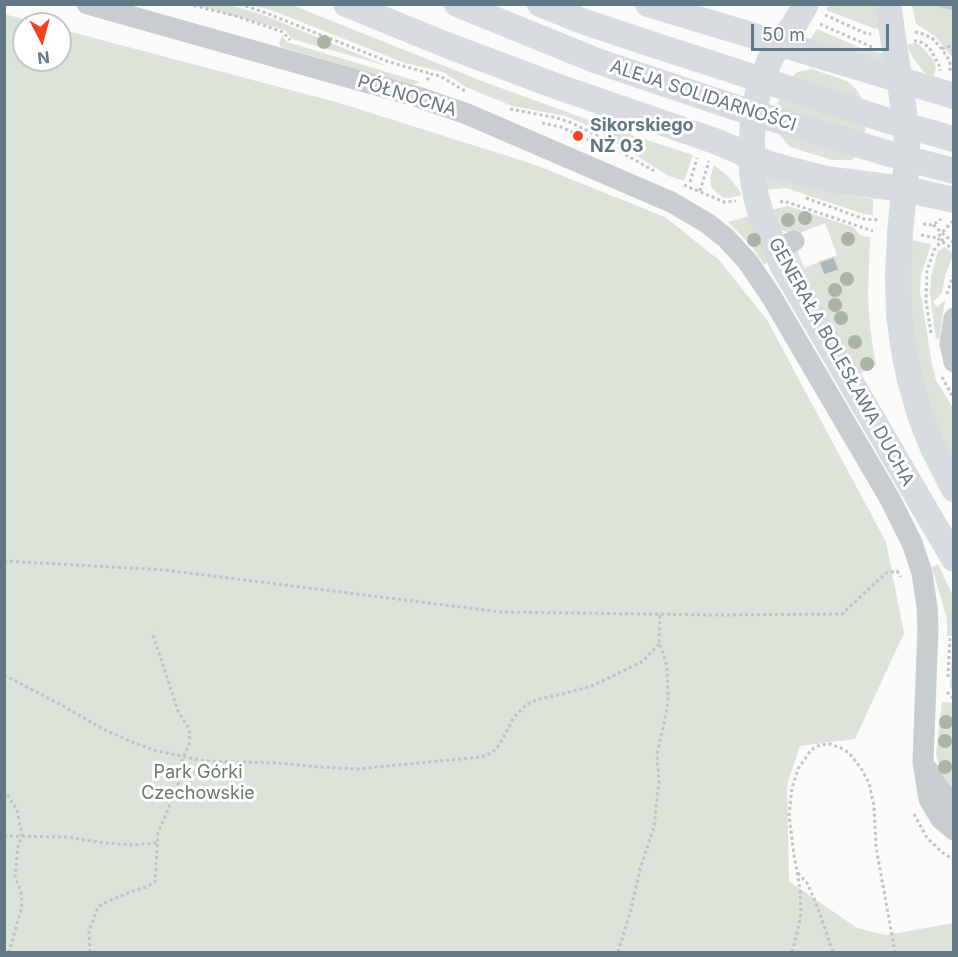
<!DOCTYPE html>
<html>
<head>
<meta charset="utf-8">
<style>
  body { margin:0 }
  #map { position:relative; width:958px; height:957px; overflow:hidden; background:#fafaf8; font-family:Inter,sans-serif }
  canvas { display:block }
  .frame { position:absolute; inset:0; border:6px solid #627886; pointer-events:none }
  .north { position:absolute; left:12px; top:12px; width:60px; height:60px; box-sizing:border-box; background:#fff; border:2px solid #c0c9cf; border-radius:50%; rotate:174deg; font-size:16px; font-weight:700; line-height:24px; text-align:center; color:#627886 }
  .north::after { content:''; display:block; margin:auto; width:21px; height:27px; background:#f3431f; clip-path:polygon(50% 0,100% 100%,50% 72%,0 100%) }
  .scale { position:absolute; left:751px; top:24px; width:138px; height:27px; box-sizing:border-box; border:3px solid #627886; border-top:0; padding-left:8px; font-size:18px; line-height:21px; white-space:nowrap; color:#627886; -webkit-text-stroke:4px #fff; paint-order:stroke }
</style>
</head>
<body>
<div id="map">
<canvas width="958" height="957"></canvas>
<div class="frame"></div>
<div class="north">N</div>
<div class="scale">50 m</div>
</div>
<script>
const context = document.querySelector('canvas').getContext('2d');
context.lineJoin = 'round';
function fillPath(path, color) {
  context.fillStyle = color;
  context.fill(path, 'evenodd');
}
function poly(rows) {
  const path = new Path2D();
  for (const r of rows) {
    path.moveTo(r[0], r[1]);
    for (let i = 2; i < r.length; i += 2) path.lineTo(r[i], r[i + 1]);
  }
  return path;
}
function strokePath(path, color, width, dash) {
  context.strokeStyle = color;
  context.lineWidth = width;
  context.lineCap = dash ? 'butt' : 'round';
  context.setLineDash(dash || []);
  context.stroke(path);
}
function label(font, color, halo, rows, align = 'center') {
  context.font = font + ' Inter,sans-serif';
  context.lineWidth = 6;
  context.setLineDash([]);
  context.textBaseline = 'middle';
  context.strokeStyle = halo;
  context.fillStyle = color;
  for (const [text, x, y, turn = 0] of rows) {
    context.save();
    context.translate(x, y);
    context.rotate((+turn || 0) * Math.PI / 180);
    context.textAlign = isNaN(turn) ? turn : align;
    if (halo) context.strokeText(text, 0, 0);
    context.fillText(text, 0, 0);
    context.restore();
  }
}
const green = poly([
  [195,5,230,5,263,15,387,66,292,39,285,30],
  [252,5,292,5,487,83,622,132,693,155,684,181,669,176,616,143,596,129,565,116,512,106,466,87,443,72,405,63,271,10],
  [829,5,877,5,881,29,873,28,826,10],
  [912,5,953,5,953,58,935,36,916,24],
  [4,14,43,24,24,24,24,60,60,60,60,29,336,102,533,164,665,217,719,260,767,320,886,542,904,633,855,739,800,746,787,785,789,881,857,928,886,935,953,923,953,952,5,952],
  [817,29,868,51,884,53,886,64,809,41],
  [282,35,287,42,420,82,412,85,281,47,279,43],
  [915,43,920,45,934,61,936,69,933,78,924,72,913,58,907,45],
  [812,69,847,81,857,90,864,104,866,120,865,136,861,154,851,160,832,160,790,147,779,134,776,123,777,105,786,83,797,72],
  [714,165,730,178,742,195,730,198,724,198,718,194,711,186,710,178],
  [763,173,835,193,873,199,873,215,864,214,786,188,765,190],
  [788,206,853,227,861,236,870,237,868,296,870,328,876,365,859,374,791,254,796,247,804,268,837,255,825,223,795,235,782,230,777,225,771,210],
  [752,215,768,262,764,265,753,248,737,231,728,222],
  [911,240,931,244,921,275,920,290,932,364,936,380,953,408,953,467,931,416,915,355,908,288],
  [945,247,952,253,952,258,945,276,942,293,933,302,937,307,945,300,939,340,936,338,932,311,930,293,931,276,938,251],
  [938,564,953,596,953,693,950,686,953,636,947,636,947,619,932,567],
  [942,702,954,703,953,793,943,779,936,754]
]);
const stream = poly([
  [938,4,954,8]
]);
const building = poly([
  [834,257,839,270,824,275,819,262,834,257]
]);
const path = poly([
  [188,4,239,17,283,32,290,40],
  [240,4,266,13,389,62,432,74],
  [825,15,865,33,871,34],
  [820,24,872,47],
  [915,32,923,34,932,38,941,48,950,61,950,73],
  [914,41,919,41,929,47,940,67,940,71],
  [942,49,947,46,950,47,954,52],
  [427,80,432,74,440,76,465,91],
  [510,109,557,118,572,123,600,137,621,152,656,172],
  [542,123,561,127,585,138,613,154],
  [690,182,697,158],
  [684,185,724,202,736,201],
  [700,191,709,161],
  [806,198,864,219,880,220],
  [780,202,784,201,873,231],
  [953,221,937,238,954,250],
  [923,224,933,225,941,219],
  [933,225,954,243],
  [921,235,937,238],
  [947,294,954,273],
  [931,333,926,301,927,271,934,250,945,237],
  [942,377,954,399],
  [4,561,165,570,501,612,715,615,842,614,886,573,897,571,901,577],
  [4,675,65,707,103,729,132,742,157,751,205,761,277,763,320,767,357,769,481,757,491,753,497,748,506,733,514,717,527,704,539,699,562,694,592,686,643,661,659,644],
  [948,677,950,638],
  [947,692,954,699],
  [4,790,17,810,22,836,18,846,15,877,20,889,22,902,21,910,9,952],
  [914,814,927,838,943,853,954,860],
  [4,836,66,837,98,842,132,845,157,843],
  [798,873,807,883,816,903,833,952],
  [90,952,89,931,98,907,104,903,133,891,146,887,155,882,158,833,177,788,180,778,181,763,189,744,190,733,188,727,178,711,152,632],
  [618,952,631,910,640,869,654,827,659,782,657,755,667,709,668,697,667,666,661,647,659,644,660,614],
  [792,952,798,930,801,912,800,889,794,855,789,815,792,788,798,769,811,750,820,745,830,744,841,748,849,753,861,768,869,783,874,806,876,847,895,952]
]);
const minor = poly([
  [87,4,418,97,467,114,671,202,707,223,726,238,748,262,771,296,890,499,912,543,922,573,927,607,928,628,923,762,929,799,941,819,954,830],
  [776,249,794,241],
  [954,318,950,343,954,362],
  [928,770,937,787,954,805]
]);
const major = poly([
  [346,4,449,46,553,85,715,141,769,164,826,179,904,189,954,200],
  [457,4,597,61,737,108,890,154,954,171],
  [540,4,582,21,651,44,886,120,954,139],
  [648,4,954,96],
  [806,4,794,25,779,44,770,59,759,88,753,116,752,140,752,174,756,196,762,218,783,266,954,559],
  [888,4,903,104,907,142,907,161,900,233,898,277,899,315,904,351,910,380,921,418,933,448,954,489]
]);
const trees = [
  [324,42],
  [805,218],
  [788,220],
  [848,239],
  [754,240],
  [847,279],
  [835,290],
  [835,305],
  [841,318],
  [855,342],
  [867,364],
  [946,722],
  [945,741],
  [945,767]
];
const markers = [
  [578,136,6,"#f3431f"]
];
const streetNames = [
  ["PÓŁNOCNA",407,96,17],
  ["ALEJA SOLIDARNOŚCI",703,96,18],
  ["GENERAŁA BOLESŁAWA DUCHA",841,362,61]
];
const poiNames = [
  ["Sikorskiego",590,126],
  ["NŻ 03",590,147]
];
const parkNames = [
  ["Park Górki",198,773],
  ["Czechowskie",198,794]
];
fillPath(green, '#dce3d8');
strokePath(stream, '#c0cdd1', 5);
fillPath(building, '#adb8be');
strokePath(building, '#dcdcda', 1.5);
strokePath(path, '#c1c4c6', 3, [3, 3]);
strokePath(minor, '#c8cdd0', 21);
strokePath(major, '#d6dcdf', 26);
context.fillStyle = '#aab5a6';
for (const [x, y] of trees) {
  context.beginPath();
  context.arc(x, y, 7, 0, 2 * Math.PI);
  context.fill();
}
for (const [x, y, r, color] of markers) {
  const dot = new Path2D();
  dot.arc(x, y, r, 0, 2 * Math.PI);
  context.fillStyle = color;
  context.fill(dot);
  strokePath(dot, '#fff', 2);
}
label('18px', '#627886', '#fff', streetNames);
label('bold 18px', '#627886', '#fff', poiNames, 'left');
label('18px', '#687c62', '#fff', parkNames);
</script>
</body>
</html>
